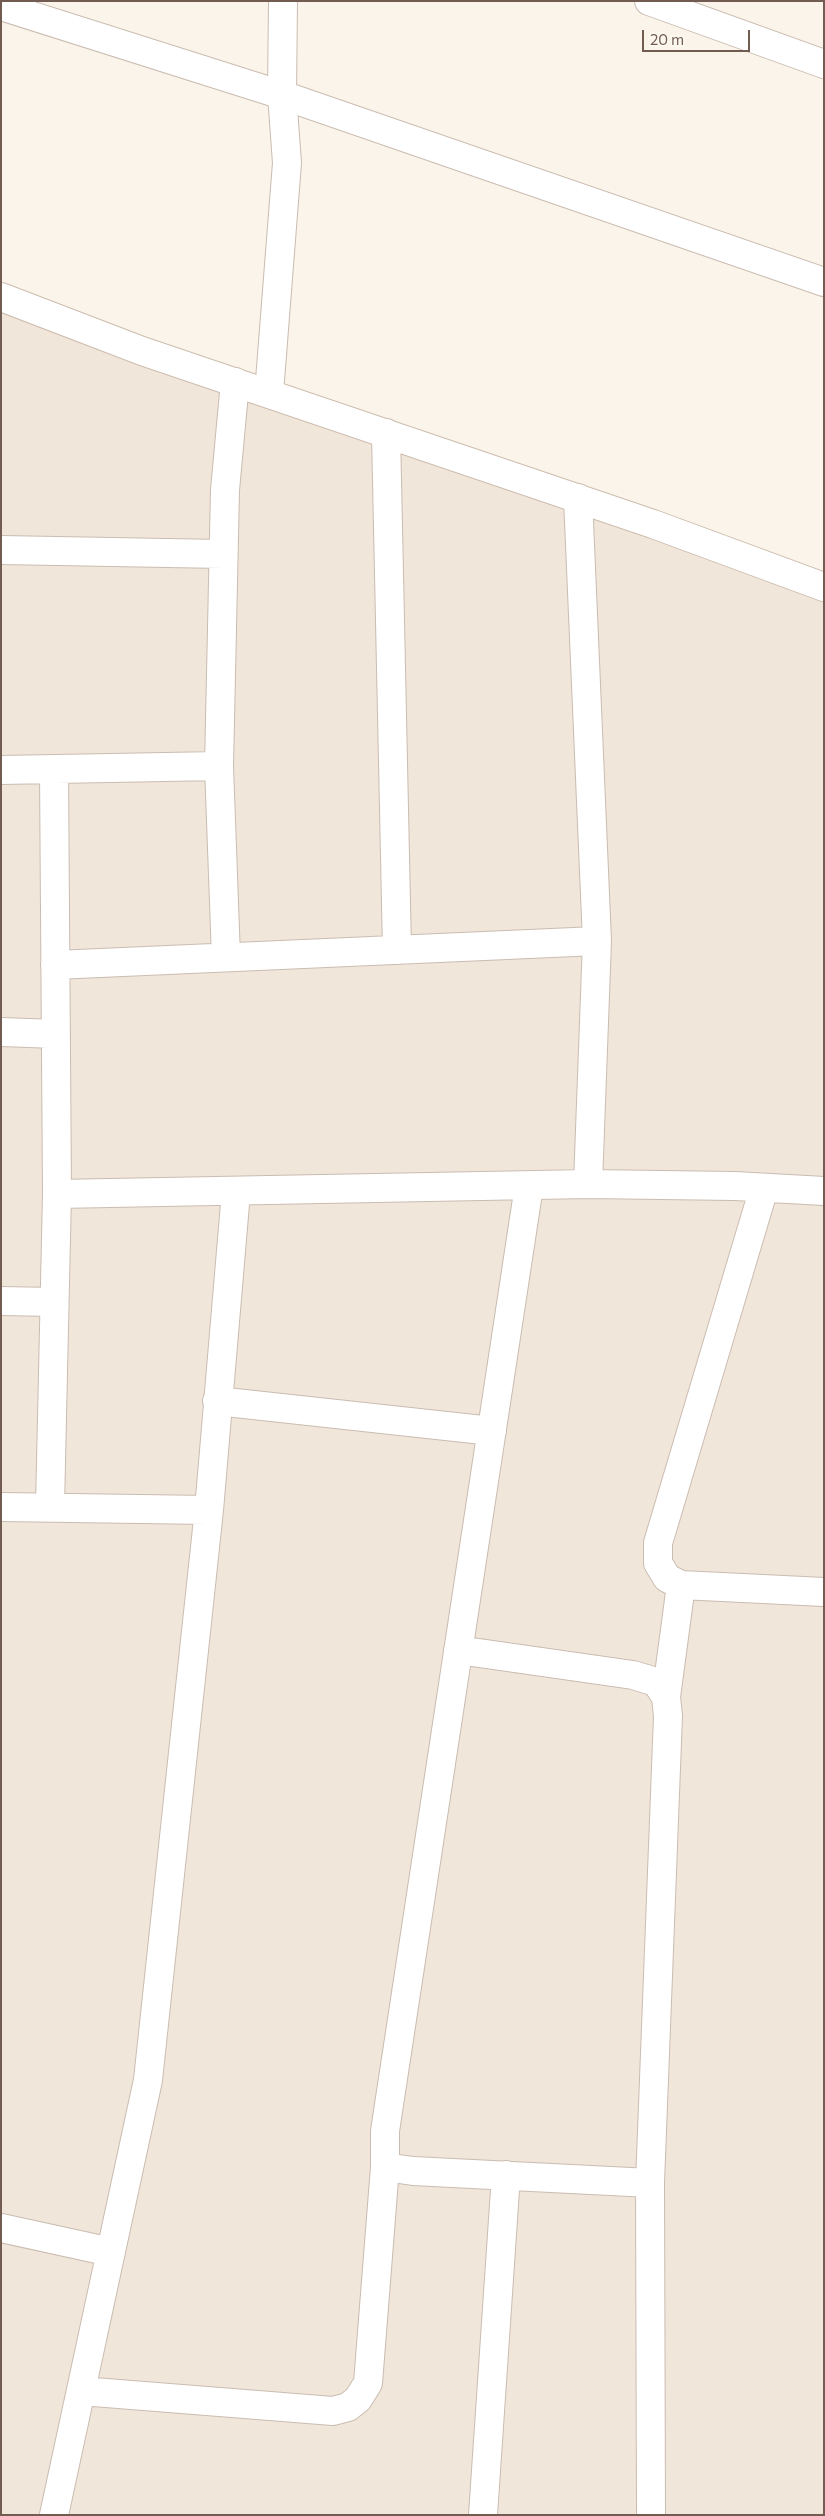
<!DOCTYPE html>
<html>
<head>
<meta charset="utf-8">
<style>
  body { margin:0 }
  #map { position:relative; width:825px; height:2516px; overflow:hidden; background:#faf4ea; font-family:Commissioner,sans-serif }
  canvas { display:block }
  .frame { position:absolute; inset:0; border:2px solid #725c51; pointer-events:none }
  .scale { position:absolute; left:642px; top:30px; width:108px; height:22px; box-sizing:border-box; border:2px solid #725c51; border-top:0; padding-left:6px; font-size:15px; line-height:18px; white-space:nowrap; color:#725c51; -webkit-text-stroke:4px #fdf8f0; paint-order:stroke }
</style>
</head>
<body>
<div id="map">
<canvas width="825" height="2516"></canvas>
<div class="frame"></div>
<div class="scale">20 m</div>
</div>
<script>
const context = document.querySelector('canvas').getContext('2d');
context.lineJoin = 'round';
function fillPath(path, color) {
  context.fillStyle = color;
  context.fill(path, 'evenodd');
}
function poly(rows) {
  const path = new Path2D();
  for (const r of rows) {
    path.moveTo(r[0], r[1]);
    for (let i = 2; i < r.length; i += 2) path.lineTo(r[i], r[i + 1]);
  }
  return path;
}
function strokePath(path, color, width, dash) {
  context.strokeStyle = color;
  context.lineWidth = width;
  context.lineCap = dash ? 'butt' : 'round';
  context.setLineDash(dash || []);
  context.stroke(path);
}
const residential = poly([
  [1,309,824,595,824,2515,1,2515]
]);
const street = poly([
  [649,1,824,64],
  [1,6,282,95,824,282],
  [269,393,287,163,282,95,283,1],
  [386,433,397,950],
  [578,498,597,941,588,1184],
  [1,550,223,554],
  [219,766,226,957],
  [1,770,219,766,225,490,235,382],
  [55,965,597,941],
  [1,1032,56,1034],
  [529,1186,385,2131,385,2167,413,2171,650,2183,651,2515],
  [764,1188,658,1543,658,1563,667,1578,681,1585,824,1592],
  [57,1194,588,1184,735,1186,824,1191],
  [1,1301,54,1302],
  [217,1401,492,1431],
  [1,1507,209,1510,236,1192],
  [50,1507,57,1194,54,769],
  [458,1650,633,1675,656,1682,666,1697,668,1716,650,2183],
  [666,1697,681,1585],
  [1,2228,111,2252],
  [81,2391,333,2411,348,2407,358,2399,368,2383,385,2167],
  [54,2515,148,2080,209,1510],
  [483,2515,506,2175]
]);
const secondary = poly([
  [1,297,142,351,653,524,824,587]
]);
fillPath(residential, '#f1e6da');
strokePath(street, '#cbbcb1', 30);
strokePath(secondary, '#cdbdaf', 30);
strokePath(street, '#fff', 28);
strokePath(secondary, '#fff', 28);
</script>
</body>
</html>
